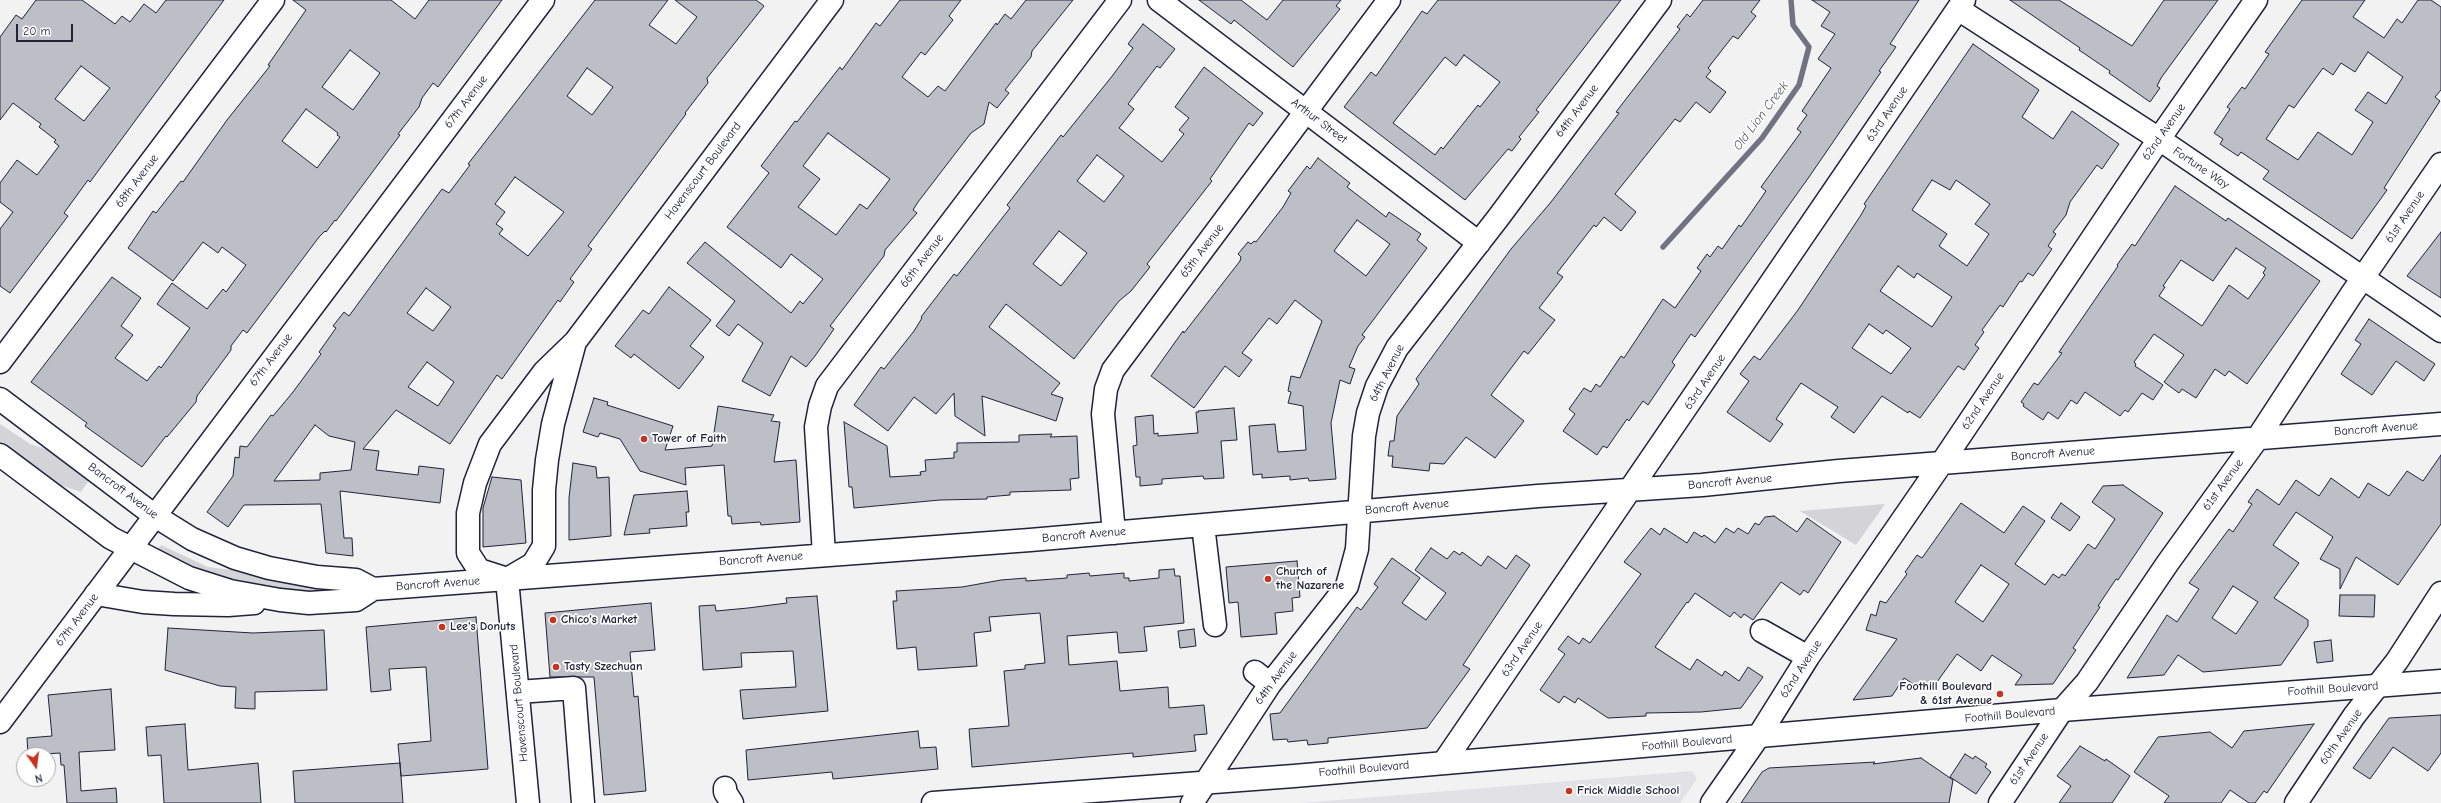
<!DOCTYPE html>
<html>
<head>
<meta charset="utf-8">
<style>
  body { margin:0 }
  #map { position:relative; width:2441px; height:803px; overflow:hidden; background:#f2f2f3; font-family:"Comic Neue",sans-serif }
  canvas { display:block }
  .north { position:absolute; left:16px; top:747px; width:40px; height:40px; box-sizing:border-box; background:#fff; border:1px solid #a7a7b1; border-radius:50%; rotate:166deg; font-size:11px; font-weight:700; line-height:16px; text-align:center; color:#22223b }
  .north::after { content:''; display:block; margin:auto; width:14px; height:18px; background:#c8321e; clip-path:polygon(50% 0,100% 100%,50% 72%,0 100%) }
  .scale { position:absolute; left:16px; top:24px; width:57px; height:18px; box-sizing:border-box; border:2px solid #22223b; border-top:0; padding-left:5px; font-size:12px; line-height:14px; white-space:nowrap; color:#22223b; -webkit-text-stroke:3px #fff; paint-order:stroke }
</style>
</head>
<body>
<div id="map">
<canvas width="2441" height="803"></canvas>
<div class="north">N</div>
<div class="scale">20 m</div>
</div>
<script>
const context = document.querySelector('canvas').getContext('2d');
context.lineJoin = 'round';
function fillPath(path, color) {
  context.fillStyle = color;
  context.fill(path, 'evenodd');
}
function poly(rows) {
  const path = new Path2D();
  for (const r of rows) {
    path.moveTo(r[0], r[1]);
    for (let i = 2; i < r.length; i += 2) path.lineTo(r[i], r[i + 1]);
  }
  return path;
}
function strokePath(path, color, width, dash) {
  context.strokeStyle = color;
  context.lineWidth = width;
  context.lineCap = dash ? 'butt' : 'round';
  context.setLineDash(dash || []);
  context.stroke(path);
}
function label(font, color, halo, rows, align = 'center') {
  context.font = font + ' "Comic Neue",sans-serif';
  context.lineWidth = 3.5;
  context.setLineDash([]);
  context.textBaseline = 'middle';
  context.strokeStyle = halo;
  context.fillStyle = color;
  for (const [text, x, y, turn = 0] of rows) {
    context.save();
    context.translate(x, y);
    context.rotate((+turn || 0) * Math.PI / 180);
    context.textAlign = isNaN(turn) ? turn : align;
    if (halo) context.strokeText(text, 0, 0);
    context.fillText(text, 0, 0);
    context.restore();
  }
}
const built = poly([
  [1692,771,1697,779,1680,803,1301,803]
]);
const green = poly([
  [0,424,30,444,52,451,90,478,81,492,51,482,0,443],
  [1885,504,1856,545,1800,511],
  [161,545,208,567,232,570,303,586,357,591,303,592,238,583,195,570,161,553,158,549]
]);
const stream = poly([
  [1663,247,1762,138,1799,85,1809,47,1793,25,1791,0]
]);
const building = poly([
  [36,0,82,0,115,24,122,16,130,22,144,4,156,13,166,0,224,0,90,182,88,180,64,213,68,216,10,293,0,286,0,229,13,212,0,202,0,183,17,160,37,175,59,146,54,142,56,140,39,127,41,124,13,103,0,120,0,37,16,15,22,19,36,0],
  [81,66,110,88,84,121,55,99,81,66],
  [293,0,391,0,415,19,429,0,502,0,438,87,433,83,422,98,419,107,398,134,400,135,336,221,335,220,326,232,325,231,319,237,247,333,243,330,231,346,231,350,197,396,196,402,167,437,166,436,142,467,85,426,87,423,31,382,112,277,141,298,121,326,133,335,115,358,147,381,159,366,161,368,190,328,157,304,172,283,207,309,223,289,226,292,246,265,222,247,218,253,203,242,173,281,128,248,153,211,156,213,181,181,183,182,227,120,270,66,268,65,306,10,293,0],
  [350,50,380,73,353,110,322,87,350,50],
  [306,109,338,133,337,135,340,137,317,168,282,141,306,109],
  [595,0,668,0,649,25,676,44,697,17,675,0,756,0,764,6,707,78,708,83,685,113,686,114,588,246,592,249,570,279,574,282,560,302,558,300,502,379,497,375,450,444,396,410,363,449,379,451,376,470,418,475,419,466,444,469,440,503,340,491,344,538,352,538,353,556,326,553,321,504,244,505,228,527,207,512,233,476,235,457,239,458,240,446,247,447,271,415,273,416,293,392,321,354,319,352,336,328,333,326,344,312,349,316,442,189,449,193,470,165,468,164,595,0],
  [587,68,613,87,592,115,567,96,587,68],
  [515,177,564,212,528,256,499,234,503,229,496,224,505,212,495,204,515,177],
  [426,288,451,307,433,331,407,313,426,288],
  [427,362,454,382,438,406,408,387,427,362],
  [315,425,329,436,355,442,351,470,320,473,320,480,274,481,315,425],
  [900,0,961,0,949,16,953,20,925,55,921,52,902,77,928,97,938,86,945,91,996,23,997,25,1005,14,1011,19,1026,0,1073,0,1032,51,1031,57,1005,90,1009,93,997,108,989,102,984,124,971,133,918,202,913,210,917,213,885,250,884,256,830,326,834,329,815,356,806,367,791,356,770,396,742,381,763,343,738,324,729,336,716,326,735,301,687,263,705,242,791,313,800,301,803,304,823,279,791,254,781,268,727,227,769,173,761,166,786,133,795,121,797,122,840,67,842,70,876,23,880,26,900,0],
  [828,133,890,179,867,209,860,204,836,235,798,207,820,179,803,166,828,133],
  [1199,0,1241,0,1267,20,1283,0,1341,0,1336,6,1340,9,1293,67,1234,20,1231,24,1199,0],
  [1438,0,1621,0,1536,110,1539,112,1519,137,1521,139,1512,151,1508,149,1465,200,1344,107,1371,72,1376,76,1422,11,1427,14,1438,0],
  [1464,55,1500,82,1480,107,1478,105,1443,149,1441,147,1435,155,1393,123,1445,57,1456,66,1464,55],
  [1703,0,1760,0,1751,12,1756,16,1738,39,1733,36,1708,68,1711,71,1706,77,1726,92,1710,113,1696,102,1680,122,1675,119,1615,194,1636,212,1621,231,1604,217,1596,227,1594,225,1557,273,1563,277,1539,308,1555,320,1528,354,1524,351,1491,395,1524,421,1495,458,1466,437,1444,464,1430,463,1429,471,1392,467,1393,456,1388,456,1390,441,1394,441,1397,416,1419,384,1416,379,1511,249,1551,202,1619,113,1616,112,1680,29,1677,27,1687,14,1690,17,1703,0],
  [1812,0,1919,0,1890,44,1896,47,1879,71,1881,72,1809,177,1695,337,1691,334,1672,362,1675,365,1648,405,1643,401,1629,421,1627,419,1607,448,1603,446,1597,455,1563,431,1575,414,1569,409,1584,388,1591,392,1596,384,1600,387,1621,356,1624,358,1663,299,1675,308,1701,271,1697,268,1707,254,1710,257,1718,246,1722,249,1739,225,1741,227,1766,191,1761,187,1801,132,1797,129,1807,115,1802,111,1831,68,1818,59,1835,34,1821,26,1830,12,1812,0],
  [2010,0,2059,0,2132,46,2164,0,2218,0,2161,78,2157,86,2160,88,2150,102,2109,73,2110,71,2079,50,2080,48,2010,0],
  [2302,0,2365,0,2353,17,2384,38,2397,19,2402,23,2418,0,2431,0,2441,7,2441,90,2435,97,2440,101,2384,188,2387,190,2352,239,2263,179,2269,171,2241,152,2238,156,2220,144,2223,139,2214,133,2230,109,2227,107,2242,87,2245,89,2269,54,2265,52,2302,0],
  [2368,52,2403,77,2386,104,2368,92,2355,110,2373,122,2352,155,2318,132,2298,160,2266,139,2289,105,2294,108,2323,68,2333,75,2341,63,2355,72,2368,52],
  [1143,24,1175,49,1160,68,1157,66,1128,104,1134,109,1119,128,1162,162,1184,134,1179,130,1189,118,1175,107,1204,67,1263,113,1253,126,1249,123,1210,179,1212,181,1147,264,1150,267,1131,291,1119,301,1074,359,1006,304,989,327,1060,383,1051,394,1063,398,1056,421,982,396,985,436,955,416,954,393,936,414,914,397,888,431,854,405,881,367,884,369,914,331,922,318,921,317,954,274,957,276,1010,208,1007,205,1061,135,1063,137,1113,75,1133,48,1128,44,1143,24],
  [1097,155,1124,176,1104,202,1077,181,1097,155],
  [1059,231,1087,253,1061,286,1033,264,1059,231],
  [1973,44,2039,90,2022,117,2053,139,2072,111,2119,144,2102,169,2097,165,2070,202,2066,215,2053,232,2056,234,2048,246,2052,249,2033,276,2028,273,2022,282,2020,281,2003,307,2000,305,1982,330,1984,332,1975,345,1979,348,1964,370,1958,366,1920,418,1909,411,1908,413,1882,396,1854,433,1831,417,1838,407,1801,383,1776,419,1783,424,1770,442,1727,412,1749,381,1740,374,1754,356,1760,360,1798,310,1861,215,1866,206,1864,204,1973,44],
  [1932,180,1950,190,1956,180,1990,204,1975,224,1989,234,1967,266,1939,246,1947,234,1912,210,1932,180],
  [1898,266,1914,278,1917,273,1952,297,1932,327,1880,291,1898,266],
  [1869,324,1883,334,1886,330,1911,348,1891,374,1852,348,1869,324],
  [1318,158,1350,183,1347,187,1386,217,1389,212,1421,234,1417,240,1427,248,1362,335,1365,337,1358,346,1349,367,1355,369,1350,384,1340,380,1331,423,1336,479,1309,481,1308,478,1290,480,1290,476,1262,478,1262,474,1253,475,1249,426,1275,424,1278,452,1306,450,1303,406,1288,403,1291,392,1288,391,1291,376,1300,378,1322,321,1295,300,1277,324,1269,318,1242,353,1252,360,1239,377,1225,366,1194,408,1151,376,1183,331,1184,333,1240,261,1241,257,1238,254,1248,242,1251,244,1254,241,1256,242,1283,207,1291,193,1288,191,1307,166,1310,169,1318,158],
  [1357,220,1390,244,1366,276,1334,251,1357,220],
  [2175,186,2226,221,2228,218,2320,281,2247,384,2229,371,2225,376,2215,369,2196,398,2182,389,2179,393,2164,382,2184,355,2154,334,2134,362,2136,364,2135,366,2163,385,2153,400,2142,393,2128,412,2125,410,2120,416,2085,392,2077,404,2071,400,2058,419,2048,412,2043,420,2023,406,2024,404,2021,402,2034,383,2038,385,2062,353,2059,352,2118,266,2117,265,2132,244,2135,246,2175,186],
  [2236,248,2266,268,2263,273,2265,275,2248,299,2229,285,2202,326,2159,296,2165,287,2163,286,2181,260,2213,281,2236,248],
  [2441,232,2441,298,2407,276,2441,232],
  [669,287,711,320,690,346,704,357,679,389,634,354,631,358,615,346,643,310,649,314,669,287],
  [2369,319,2435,364,2424,381,2396,361,2372,395,2341,374,2361,344,2355,340,2369,319],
  [594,398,608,402,607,405,673,426,665,450,712,446,718,406,774,415,771,421,780,422,774,462,796,460,800,522,761,525,760,522,732,524,731,516,728,516,724,465,685,468,686,485,640,471,620,439,600,433,598,437,583,432,594,398],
  [1234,408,1237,440,1221,441,1224,478,1204,479,1203,476,1162,479,1162,484,1140,486,1140,477,1136,477,1133,446,1137,445,1135,417,1153,415,1154,434,1158,433,1158,436,1198,433,1196,412,1199,412,1198,411,1234,408],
  [844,422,887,446,890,477,921,475,920,472,926,471,925,460,954,458,954,452,957,452,957,443,1019,442,1019,435,1052,434,1050,437,1077,436,1079,478,1070,479,1071,490,1010,492,1010,495,987,497,987,499,940,500,854,508,852,487,849,487,844,422],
  [2441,455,2441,524,2398,585,2356,557,2340,589,2340,569,2320,559,2333,537,2296,512,2273,545,2299,563,2274,598,2308,620,2308,626,2281,665,2203,672,2178,655,2164,675,2127,678,2167,615,2177,622,2199,589,2189,583,2229,529,2233,532,2252,504,2248,502,2257,489,2279,505,2296,480,2319,496,2331,478,2359,498,2368,483,2389,496,2407,471,2423,481,2441,455],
  [2233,586,2258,602,2236,634,2212,618,2233,586],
  [573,463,596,467,597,478,609,477,611,536,569,540,569,498,573,463],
  [492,477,521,480,526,543,483,547,483,508,492,477],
  [2123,485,2163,513,2118,580,2116,579,2098,606,2100,607,2073,648,2076,650,2053,684,2015,685,2022,675,1992,655,1981,671,1957,654,1932,689,1922,682,1919,688,1904,678,1892,696,1853,700,1897,639,1866,630,1871,614,1876,616,1880,601,1886,603,1907,574,1905,572,1917,555,1922,558,1961,503,2004,533,2023,506,2045,521,2015,564,2045,585,2053,574,2059,578,2062,574,2065,576,2088,544,2095,549,2115,519,2092,502,2103,486,2123,485],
  [1981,565,2009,584,1983,622,1955,602,1981,565],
  [687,491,689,512,686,512,687,526,649,529,650,533,624,535,634,495,687,491],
  [2061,503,2080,517,2070,531,2051,518,2061,503],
  [1774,516,1797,532,1807,518,1841,542,1808,593,1804,590,1800,595,1781,582,1753,620,1744,614,1741,618,1734,612,1730,617,1695,593,1688,603,1687,602,1655,647,1690,670,1697,659,1722,676,1725,671,1739,681,1748,667,1763,677,1741,708,1701,712,1646,713,1646,716,1608,718,1578,698,1575,703,1564,696,1559,703,1540,690,1565,654,1558,649,1568,636,1579,644,1583,638,1590,643,1641,574,1624,562,1651,528,1660,535,1664,528,1687,543,1694,532,1702,537,1704,535,1715,543,1726,528,1734,533,1738,528,1748,534,1755,523,1759,525,1765,517,1774,516],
  [1431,548,1447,559,1454,551,1460,555,1462,552,1481,566,1488,556,1506,569,1516,555,1530,565,1463,665,1470,669,1427,728,1328,738,1328,743,1308,745,1307,740,1288,742,1287,739,1273,740,1270,714,1280,713,1357,607,1361,610,1378,587,1374,584,1392,558,1420,578,1402,603,1426,620,1446,593,1415,570,1431,548],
  [1297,561,1300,597,1292,598,1293,611,1275,613,1277,634,1241,637,1238,602,1229,603,1226,567,1297,561],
  [1174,569,1175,576,1180,576,1184,623,1144,627,1147,651,1119,653,1117,632,1067,636,1069,665,1117,661,1120,691,1168,687,1169,708,1204,705,1207,734,1194,735,1196,751,1133,757,1133,753,972,767,969,729,1009,726,1004,671,1025,669,1025,665,1045,663,1040,613,989,617,991,631,974,633,977,666,918,670,916,647,897,649,893,601,897,601,896,591,962,587,1001,580,1026,578,1026,581,1067,578,1067,575,1089,573,1090,576,1124,573,1124,578,1129,578,1129,581,1159,578,1159,570,1174,569],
  [2340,595,2375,595,2374,617,2339,616,2340,595],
  [817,596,828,711,743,719,740,690,796,687,793,651,741,653,742,667,703,670,699,606,715,605,716,611,748,608,787,603,786,598,817,596],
  [651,603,655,650,630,652,634,697,638,696,646,791,604,795,594,677,550,677,545,613,651,603],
  [476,617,488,769,401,776,398,744,431,741,426,667,389,669,391,690,371,692,366,627,476,617],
  [168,628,253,633,324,630,327,690,255,692,255,709,235,708,236,687,220,686,165,670,168,628],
  [1194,629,1196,646,1180,648,1178,631,1194,629],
  [2331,640,2333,661,2317,663,2314,642,2331,640],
  [111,689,115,750,79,752,81,791,116,788,117,803,67,803,64,765,61,765,60,753,28,755,27,738,52,736,48,695,111,689],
  [2441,715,2441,753,2428,771,2393,747,2370,779,2353,768,2389,718,2441,715],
  [185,724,188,770,258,763,261,803,164,803,161,755,148,756,146,727,185,724],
  [2314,724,2267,793,2264,791,2255,803,2249,803,2230,790,2221,803,2164,803,2169,796,2134,772,2158,737,2210,732,2232,748,2244,731,2314,724],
  [918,731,920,748,936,747,938,769,833,779,832,772,748,780,746,750,918,731],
  [2080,746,2105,761,2106,759,2130,776,2112,803,2059,803,2071,786,2057,776,2080,746],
  [1965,754,1973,759,1975,756,1987,764,1985,767,1991,772,1976,794,1950,777,1965,754],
  [1921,758,1953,780,1949,803,1741,803,1762,772,1769,768,1875,762,1873,764,1921,758],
  [400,763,403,803,295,803,293,771,400,763]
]);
const minor = poly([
  [832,0,575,342,544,372,490,444,475,483,468,513,468,553,479,570,507,579,1030,540,1538,496,1702,485,1839,471,2441,424],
  [1159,0,1479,243],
  [1958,9,2159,139,2441,331],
  [0,362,273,0],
  [1203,525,1215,625],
  [1114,533,1103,414,1106,389,1113,370,1389,0],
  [824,555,816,427,820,406,827,386,1120,0],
  [509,578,533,564,544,546,544,490,547,460,553,424,575,342],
  [1762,631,1808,657],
  [1255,672,1270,684],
  [518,692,574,688,583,803],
  [0,722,543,0],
  [1444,762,1964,0],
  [725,788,725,792,732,803],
  [1192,803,1270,684,1347,586,1357,549,1364,436,1368,413,1377,386,1397,348,1498,218,1660,0],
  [1712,803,1758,737,1808,657,1941,464,2159,139,2256,0],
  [2000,803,2062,710,2087,682,2167,564,2257,439,2351,295,2441,164],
  [2296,803,2354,716,2397,661,2441,593]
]);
const major = poly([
  [0,399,155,516,192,539,235,558,269,568,317,577,356,580,373,589],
  [0,455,111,538,189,578,230,591,280,600,309,603,356,600,373,589,507,579,528,803],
  [96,594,143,602,174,604,228,605,254,603],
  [933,803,1294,776,2062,710,2441,681]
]);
const markers = [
  [644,439,4,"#c8321e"],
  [1268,579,4,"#c8321e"],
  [553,620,4,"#c8321e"],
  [442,627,4,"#c8321e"],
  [556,667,4,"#c8321e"],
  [2000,694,4,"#c8321e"],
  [1569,791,4,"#c8321e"]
];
const streetNames = [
  ["67th Avenue",466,102,-53],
  ["64th Avenue",1577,111,-53],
  ["63rd Avenue",1887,114,-56],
  ["Arthur Street",1319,121,37],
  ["62nd Avenue",2164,132,-55],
  ["Fortune Way",2201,168,34],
  ["Havenscourt Boulevard",703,171,-53],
  ["68th Avenue",137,181,-53],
  ["61st Avenue",2405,217,-56],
  ["65th Avenue",1202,251,-53],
  ["66th Avenue",922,261,-53],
  ["67th Avenue",271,360,-53],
  ["64th Avenue",1387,373,-63],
  ["63rd Avenue",1705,382,-56],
  ["62nd Avenue",1983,401,-56],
  ["Bancroft Avenue",2376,429,-4],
  ["Bancroft Avenue",2053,454,-4],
  ["Bancroft Avenue",1730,482,-5],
  ["61st Avenue",2223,485,-54],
  ["Bancroft Avenue",123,491,37],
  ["Bancroft Avenue",1407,507,-5],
  ["Bancroft Avenue",1084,535,-5],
  ["Bancroft Avenue",761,559,-4],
  ["Bancroft Avenue",438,584,-4],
  ["67th Avenue",77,620,-53],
  ["63rd Avenue",1522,649,-56],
  ["62nd Avenue",1801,669,-57],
  ["64th Avenue",1276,678,-54],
  ["Foothill Boulevard",2333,689,-4],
  ["Havenscourt Boulevard",519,703,-95],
  ["Foothill Boulevard",2010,715,-5],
  ["60th Avenue",2341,737,-55],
  ["Foothill Boulevard",1687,743,-5],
  ["61st Avenue",2029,759,-56],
  ["Foothill Boulevard",1364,769,-5]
];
const poiNames = [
  ["Tower of Faith",652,439],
  ["Church of",1276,572],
  ["the Nazarene",1276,586],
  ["Chico's Market",561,620],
  ["Lee's Donuts",450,627],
  ["Tasty Szechuan",564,667],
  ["Foothill Boulevard",1992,687,"right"],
  ["& 61st Avenue",1992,701,"right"],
  ["Frick Middle School",1577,791]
];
const waterNames = [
  ["Old Lion Creek",1761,116,-53]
];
fillPath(built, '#e2e2e6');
fillPath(green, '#d3d3d8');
strokePath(stream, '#727282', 5.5);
fillPath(building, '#bebec6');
strokePath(building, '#22223b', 1);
strokePath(minor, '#22223b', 25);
strokePath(major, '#22223b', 25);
strokePath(minor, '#fff', 22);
strokePath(major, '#fff', 22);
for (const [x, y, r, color] of markers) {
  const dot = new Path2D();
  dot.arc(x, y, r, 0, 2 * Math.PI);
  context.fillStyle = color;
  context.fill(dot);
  strokePath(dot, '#fff', 1.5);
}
label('12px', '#22223b', '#fff', streetNames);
label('bold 12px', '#22223b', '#fff', poiNames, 'left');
label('italic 13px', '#58586b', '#fff', waterNames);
</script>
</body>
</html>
